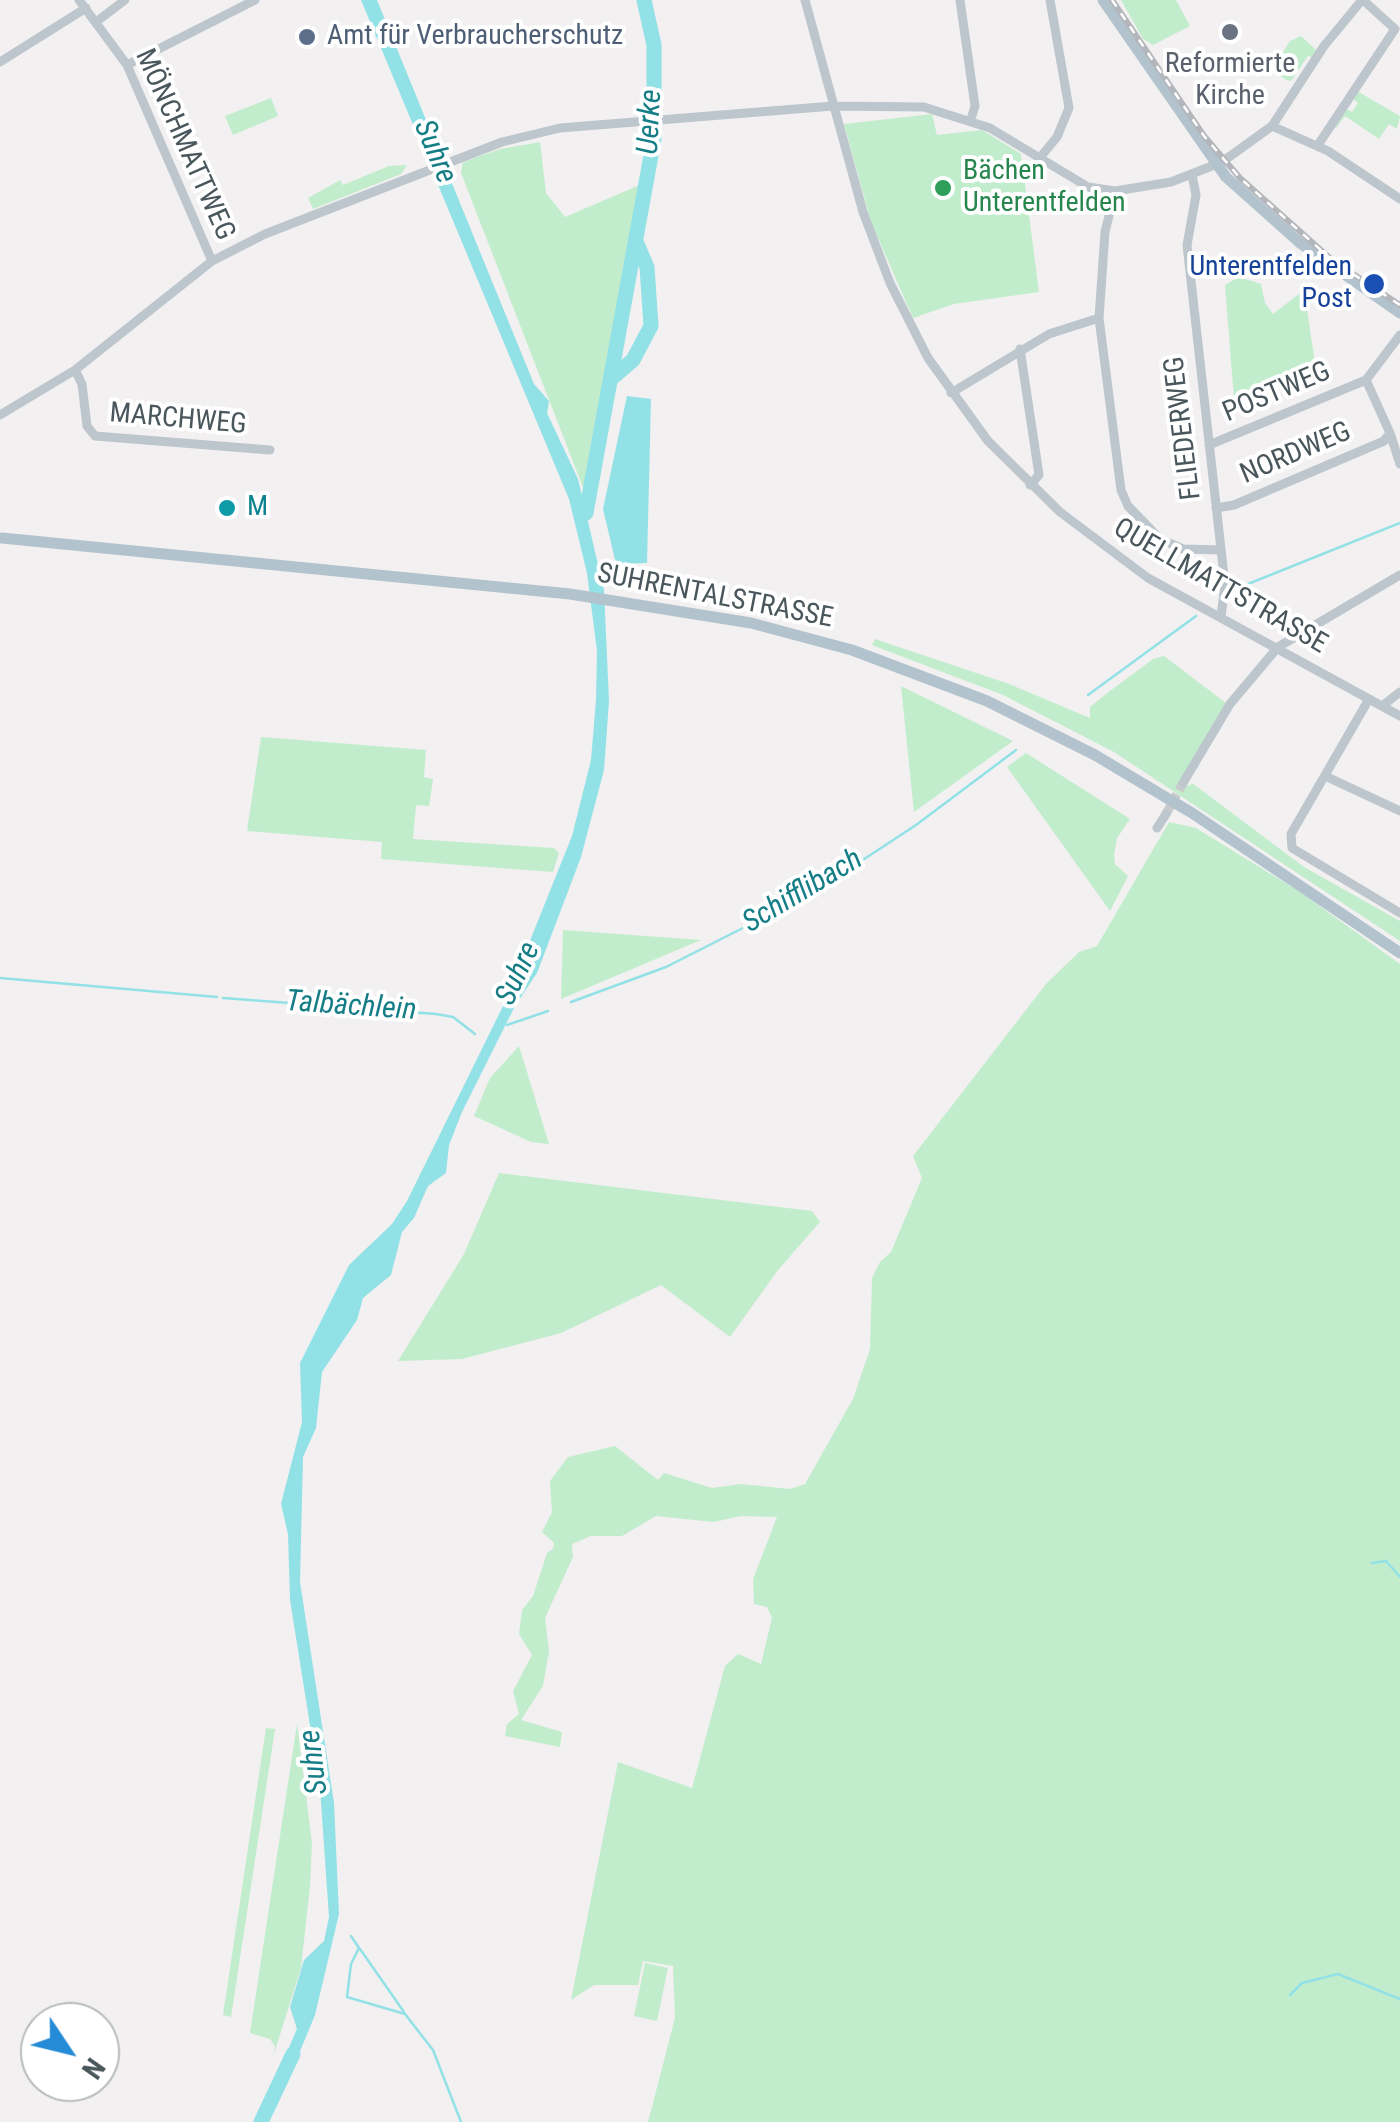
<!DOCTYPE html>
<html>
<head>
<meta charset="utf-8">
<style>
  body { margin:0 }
  #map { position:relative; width:1400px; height:2122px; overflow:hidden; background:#f2f0f0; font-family:"Roboto Condensed",sans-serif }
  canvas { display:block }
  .north { position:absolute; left:20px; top:2002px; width:100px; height:100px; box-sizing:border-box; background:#fff; border:2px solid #b6bbbe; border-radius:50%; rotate:125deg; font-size:28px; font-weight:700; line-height:40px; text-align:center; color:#49565c }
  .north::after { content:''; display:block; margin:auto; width:35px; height:45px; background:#258bd7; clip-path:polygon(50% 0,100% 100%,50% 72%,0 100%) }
</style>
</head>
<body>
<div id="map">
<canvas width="1400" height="2122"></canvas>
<div class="north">N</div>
</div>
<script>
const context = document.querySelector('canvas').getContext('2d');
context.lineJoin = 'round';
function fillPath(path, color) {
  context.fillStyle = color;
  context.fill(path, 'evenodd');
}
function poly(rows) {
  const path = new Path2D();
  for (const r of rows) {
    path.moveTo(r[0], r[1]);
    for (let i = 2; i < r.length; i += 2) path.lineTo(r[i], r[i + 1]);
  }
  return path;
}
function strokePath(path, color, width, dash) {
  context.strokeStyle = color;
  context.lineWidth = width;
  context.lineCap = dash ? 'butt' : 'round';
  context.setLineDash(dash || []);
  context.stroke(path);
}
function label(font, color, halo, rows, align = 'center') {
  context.font = font + ' "Roboto Condensed",sans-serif';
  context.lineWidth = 8;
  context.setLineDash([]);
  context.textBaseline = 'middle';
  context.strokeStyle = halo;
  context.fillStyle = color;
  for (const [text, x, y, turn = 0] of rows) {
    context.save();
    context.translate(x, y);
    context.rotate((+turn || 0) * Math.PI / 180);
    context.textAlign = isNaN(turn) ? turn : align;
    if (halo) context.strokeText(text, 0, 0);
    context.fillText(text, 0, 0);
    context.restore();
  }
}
const green = poly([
  [1121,0,1176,0,1190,26,1153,45,1143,39],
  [1301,36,1318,52,1314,58,1308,56,1291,81,1286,80,1274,71,1278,60,1290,41],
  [1357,91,1400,116,1397,129,1389,124,1379,139,1345,116,1336,128,1332,126,1345,108,1352,112,1358,103,1352,98],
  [271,98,278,116,233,135,225,116],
  [932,114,937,135,982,130,1021,154,1039,292,954,304,913,318,871,222,844,124],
  [540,142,546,193,565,217,642,184,584,490,461,173,463,162,500,149],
  [407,165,401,174,313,209,308,198,340,180,343,185,389,166],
  [1239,277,1261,284,1265,303,1273,314,1304,290,1315,363,1234,399,1225,285],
  [875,639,1009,684,1090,718,1090,707,1106,694,1153,659,1164,656,1226,703,1180,781,1189,786,1192,783,1304,867,1400,921,1400,941,1114,752,1003,695,872,645],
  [901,686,1013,741,914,812],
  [261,737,426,750,424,777,433,779,432,787,429,806,416,805,413,839,554,848,559,853,553,872,381,859,382,842,247,831],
  [1026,753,1130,819,1117,838,1114,855,1115,864,1128,876,1110,911,1007,767],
  [1169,822,1196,828,1300,892,1400,964,1400,2122,648,2122,675,2018,673,1966,643,1961,638,1985,594,1985,571,2000,618,1762,692,1788,725,1666,738,1654,761,1664,772,1618,767,1607,754,1604,753,1579,777,1517,741,1516,714,1522,656,1516,622,1536,591,1536,572,1544,573,1557,545,1618,549,1651,543,1686,521,1720,562,1732,560,1747,505,1736,507,1724,519,1714,513,1691,532,1655,519,1634,522,1610,533,1596,547,1553,553,1549,554,1543,542,1532,552,1512,550,1481,568,1457,615,1446,658,1480,664,1473,712,1488,741,1484,790,1489,805,1484,853,1399,870,1349,872,1278,880,1262,891,1252,922,1178,913,1156,1046,984,1079,952,1097,946],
  [563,930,701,940,561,999],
  [519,1046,549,1144,531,1142,474,1116,490,1078],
  [499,1173,812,1211,820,1222,778,1270,730,1337,661,1285,561,1333,462,1359,398,1361,464,1254],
  [297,1724,312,1843,310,1886,301,1968,273,2057,275,2046,270,2039,250,2033],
  [266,1728,275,1729,231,2017,223,2015],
  [645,1963,668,1968,657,2021,634,2016]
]);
const water = poly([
  [361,0,377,0,534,384,549,401,547,413,578,479,604,590,609,701,604,770,581,857,537,973,515,1006,462,1112,449,1145,446,1173,428,1186,414,1218,402,1232,391,1275,363,1298,357,1320,322,1372,316,1428,303,1457,300,1582,334,1803,339,1914,315,2015,291,2073,280,2068,297,2029,290,2007,304,1960,324,1941,329,1917,320,1788,290,1600,288,1534,281,1504,302,1422,300,1363,349,1265,392,1224,407,1201,507,998,572,836,591,760,596,700,597,651,587,573,569,499],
  [627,396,651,399,647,563,616,564,603,509]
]);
const stream = poly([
  [1243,586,1400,523],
  [1088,695,1196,616],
  [0,978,217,997],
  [223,998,436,1014,453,1017,475,1034],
  [571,1002,666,967,814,892,916,825,1016,750],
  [507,1025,548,1011],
  [1372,1563,1386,1561,1400,1577],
  [351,1936,359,1948,351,1964,347,1997,405,2014,433,2050,461,2122],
  [360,1949,404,2012],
  [1290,1995,1302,1983,1338,1974,1400,1999]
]);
const river = poly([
  [612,378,633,360,651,326,647,267,637,244],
  [586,513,654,139,654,45,644,0],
  [261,2122,293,2054]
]);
const minorTunnel = poly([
  [1166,814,1183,783]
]);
const minor = poly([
  [79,0,127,65,212,261],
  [805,0,863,212,890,283,928,358,988,441,1060,512,1148,578,1400,716],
  [960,0,975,106,971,119],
  [96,22,125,0],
  [0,62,86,8],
  [127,65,255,0],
  [1272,126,1328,151,1400,199],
  [1318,145,1395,29,1363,0],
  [1038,160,1057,137,1069,108,1050,0],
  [1192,175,1196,195,1187,245,1225,585,1221,616],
  [1115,191,1105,232,1099,318,1121,490,1128,506,1160,539,1183,549,1221,550],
  [1020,349,1039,475,1030,485],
  [75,370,82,384,87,426,95,436,270,450],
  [951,393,1049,334,1099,318],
  [0,415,75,370,212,261,265,234,502,142,560,128,833,106,924,107,990,128,1088,187,1115,191,1171,182,1222,162,1272,126,1324,46,1362,0],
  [1390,433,1400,464],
  [1209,445,1366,380,1400,335],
  [1216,508,1234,505,1384,441,1390,433,1366,380],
  [1369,699,1291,834,1292,848,1400,913],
  [1382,706,1400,692],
  [1325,776,1400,811],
  [1183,783,1230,704,1278,647,1400,575],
  [1157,828,1166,814]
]);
const major = poly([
  [1103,0,1226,177,1300,243,1400,313],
  [2,538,570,594,751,623,852,650,987,701,1095,755,1192,813,1400,953]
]);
const rail = poly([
  [1112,0,1204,136,1240,178,1332,260,1400,305]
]);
const markers = [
  [1230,32,10,"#6b7280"],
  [307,37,10,"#5c6f8a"],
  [943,188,10,"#2e9e5b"],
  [1374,284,12,"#1a4fb4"],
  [227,508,10,"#0f9aa8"]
];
const serviceNames = [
  ["Amt für Verbraucherschutz",327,37]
];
const worshipNames = [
  ["Reformierte",1230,65],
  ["Kirche",1230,97]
];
const streetNames = [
  ["MÖNCHMATTWEG",184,145,66],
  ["POSTWEG",1277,393,-23],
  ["MARCHWEG",178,420,5],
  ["FLIEDERWEG",1184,428,-97],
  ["NORDWEG",1296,454,-23],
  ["QUELLMATTSTRASSE",1220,587,30],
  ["SUHRENTALSTRASSE",715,597,11]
];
const leisureNames = [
  ["Bächen",963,172],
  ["Unterentfelden",963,204]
];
const transitNames = [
  ["Unterentfelden",1352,268],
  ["Post",1352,300]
];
const cultureNames = [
  ["M",247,508]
];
const waterNames = [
  ["Uerke",651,122,-87],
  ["Suhre",434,152,67],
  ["Schifflibach",803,892,-31],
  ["Suhre",519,974,-65],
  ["Talbächlein",351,1007,4],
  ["Suhre",315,1762,-97]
];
fillPath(green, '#c2edcd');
fillPath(water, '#92e1e7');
strokePath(stream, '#92e1e7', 2.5);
strokePath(river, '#92e1e7', 15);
strokePath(minorTunnel, '#c8cacb', 9, [9, 4.5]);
strokePath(minor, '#bdc6cc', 9);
strokePath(major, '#b2c3cd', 11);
strokePath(rail, '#b3b6ba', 6);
strokePath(rail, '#fff', 2.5, [8]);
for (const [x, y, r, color] of markers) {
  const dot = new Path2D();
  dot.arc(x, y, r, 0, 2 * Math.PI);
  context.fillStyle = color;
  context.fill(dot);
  strokePath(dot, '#fff', 4);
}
label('28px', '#4e5e75', '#fff', serviceNames, 'left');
label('28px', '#5b616d', '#fff', worshipNames);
label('28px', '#49565c', '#fff', streetNames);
label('28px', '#27864d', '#fff', leisureNames, 'left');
label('28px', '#164399', '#fff', transitNames, 'right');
label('28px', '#0d838f', '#fff', cultureNames, 'left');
label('italic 30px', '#157d86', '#fff', waterNames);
</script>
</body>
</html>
